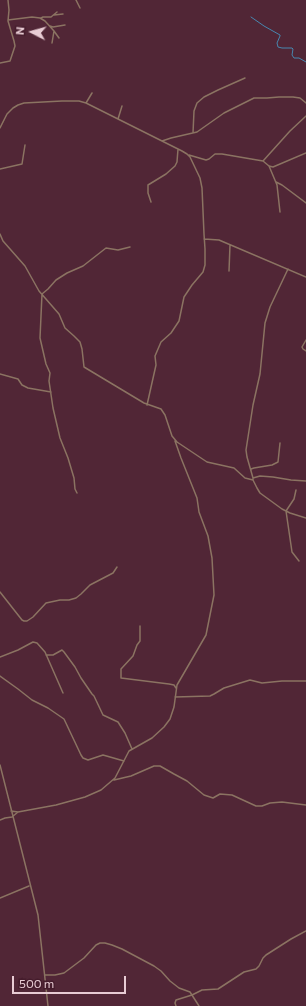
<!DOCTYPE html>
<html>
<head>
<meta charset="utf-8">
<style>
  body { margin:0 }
  #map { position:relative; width:306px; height:1006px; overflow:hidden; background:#512636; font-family:Commissioner,sans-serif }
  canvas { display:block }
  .north { position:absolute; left:12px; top:12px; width:40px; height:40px; -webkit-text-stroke:3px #451c2c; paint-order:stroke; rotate:276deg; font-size:11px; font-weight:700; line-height:16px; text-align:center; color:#e8ccd4 }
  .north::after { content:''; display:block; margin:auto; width:14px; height:18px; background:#e8ccd4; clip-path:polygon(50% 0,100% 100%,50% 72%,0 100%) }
  .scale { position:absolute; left:12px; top:976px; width:114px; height:18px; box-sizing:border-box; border:2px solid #e8ccd4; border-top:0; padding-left:5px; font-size:12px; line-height:14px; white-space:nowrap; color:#e8ccd4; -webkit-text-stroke:3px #451c2c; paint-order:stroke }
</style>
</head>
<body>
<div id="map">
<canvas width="306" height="1006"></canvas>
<div class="north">N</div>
<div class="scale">500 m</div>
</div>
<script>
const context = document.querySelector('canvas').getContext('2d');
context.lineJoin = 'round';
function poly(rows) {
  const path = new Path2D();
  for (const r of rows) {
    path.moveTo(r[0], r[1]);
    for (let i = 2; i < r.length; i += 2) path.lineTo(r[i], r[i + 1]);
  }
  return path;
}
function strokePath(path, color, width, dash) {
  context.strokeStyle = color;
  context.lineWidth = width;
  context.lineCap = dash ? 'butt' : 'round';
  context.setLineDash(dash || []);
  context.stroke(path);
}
const stream = poly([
  [251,17,264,26,280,35,280,36,277,43,278,47,282,48,292,48,293,49,292,55,294,58,299,58,306,62]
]);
const street = poly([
  [76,0,80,8],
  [54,15,63,14],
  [41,18,43,17,51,17,57,12],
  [8,20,32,17,40,18,45,21,54,31,52,43],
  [50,26,53,27,65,25],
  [54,31,59,38],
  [0,63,10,61,15,46,14,41,8,21,9,10,8,0],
  [86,103,92,93],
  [118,119,122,106],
  [0,128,7,114,13,108,18,105,24,103,62,101,79,101,86,103,182,151,187,154,190,157,200,178,202,188,204,234,205,249,205,265,203,272,192,285,184,297,179,321,171,333,161,342,155,356,156,365,147,405],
  [193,133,194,111,197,103,204,97,218,90,245,78],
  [162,141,171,138,197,132,224,113,254,98,267,98,279,97,293,97,300,98,306,103],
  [189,155,206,160,209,159,215,154,222,154,263,161,290,131,306,116],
  [263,161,269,166,273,167,306,153],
  [269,166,277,185,280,212],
  [0,169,22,164,25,145],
  [276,182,282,185,306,203],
  [151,202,148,193,148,185,166,174,175,166,177,162,178,149],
  [0,234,3,241,25,266,39,291,59,314,65,328,74,336,80,342,82,349,84,367,144,403,161,409,165,415,172,436,177,442,207,462,234,468,245,478,253,480,257,488,260,493,282,509,290,513,306,518],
  [204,239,219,240,306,277],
  [229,271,230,245],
  [42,294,40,338,46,364,50,373,49,381,53,408,60,438,68,458,74,478,75,489,77,493],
  [42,294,48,289,56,280,67,273,83,266,106,248,118,250,130,247],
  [306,340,302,347,303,349,306,351],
  [0,374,18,379,22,385,28,388,51,392],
  [251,471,251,469,254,468,272,465,278,462,280,443],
  [253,478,260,476,273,477,291,480,306,481],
  [253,480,253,478,247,457,246,450,253,405,260,374,265,323,270,307,288,269],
  [296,490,294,499,286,511,292,552,299,561],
  [0,592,22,620,24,621,27,621,33,617,46,603,60,600,69,600,76,598,81,594,90,585,113,573,117,567],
  [140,626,140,641,137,645,133,656,121,669,121,678,169,684,174,685,176,688],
  [46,655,53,655,62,650,64,652,75,667,81,678,92,694,94,696,103,715,118,722,125,733,132,749],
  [0,657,18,650,33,642,37,643,45,652,63,693],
  [0,676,18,689,32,700,48,708,64,719,81,755,83,758,88,760,103,755,124,761],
  [175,697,210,696,214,694,224,688,250,680,262,683,282,681,306,681],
  [0,765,38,915,48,1006],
  [114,780,131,776,154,766,160,766,174,774,187,781,204,795,213,798,220,794,232,795,256,806,262,806,270,803,282,802,306,805],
  [11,811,18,812,56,805,85,797,101,790,115,778,129,751,152,738,164,727,170,719,174,707,177,685,206,635,214,595,212,558,208,536,199,512,197,498,181,458,175,441],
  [0,820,5,818,12,817,18,812],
  [0,898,29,886],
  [45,975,55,975,64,973,84,958,96,945,100,943,105,943,112,945,122,949,154,966,161,971,170,981,179,988,190,992,199,1006],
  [176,1006,175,1003,176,1000,192,995,202,990,218,989,244,972,256,969,259,966,263,958,266,955,291,939,306,931]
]);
strokePath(stream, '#4887af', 1);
strokePath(street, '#8b7362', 1.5);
</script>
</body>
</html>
